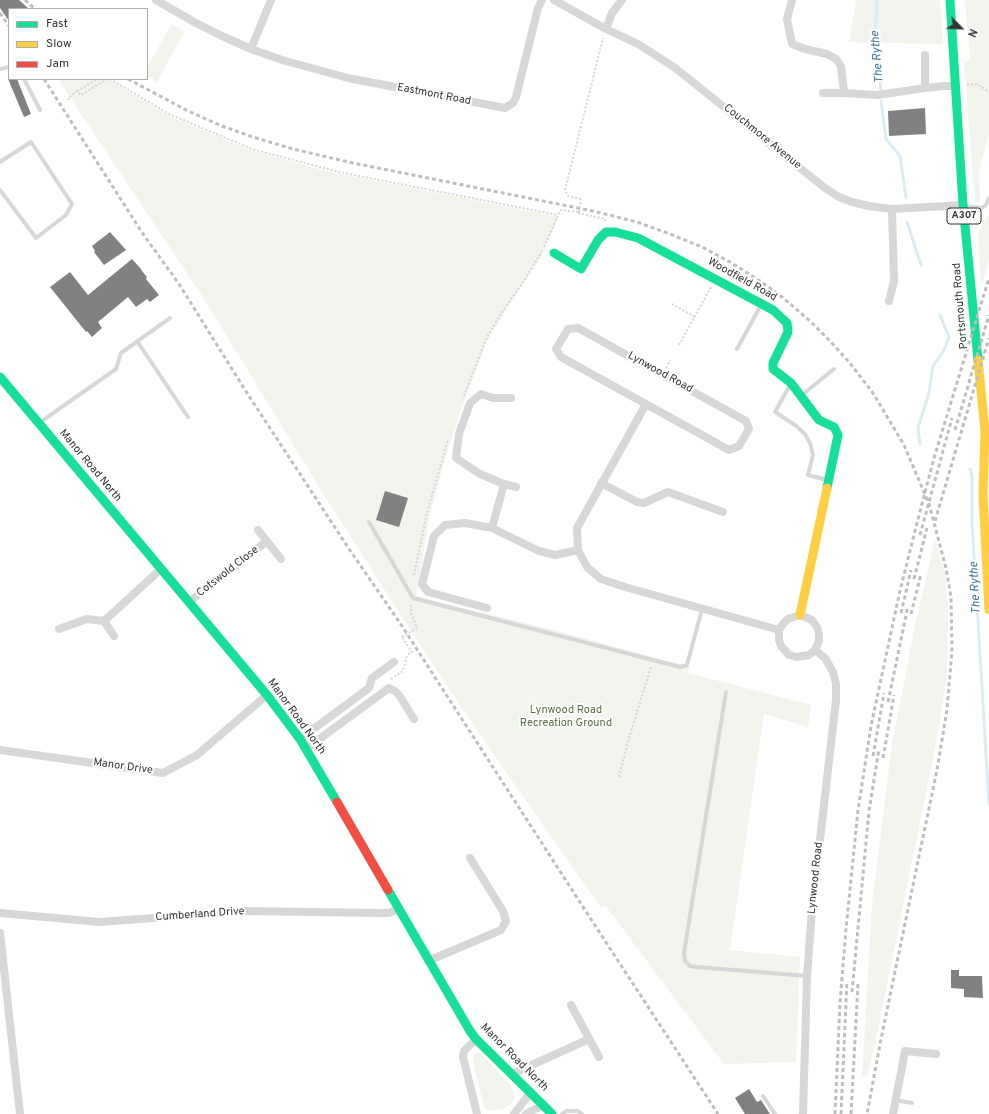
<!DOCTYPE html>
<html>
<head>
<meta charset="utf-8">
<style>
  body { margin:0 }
  #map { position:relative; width:989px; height:1114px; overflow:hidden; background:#fff; font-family:Overpass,sans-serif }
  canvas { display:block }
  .legend { position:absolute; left:8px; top:8px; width:140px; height:72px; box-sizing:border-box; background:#fff; border:1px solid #adadad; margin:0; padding:5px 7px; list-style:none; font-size:12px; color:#333 }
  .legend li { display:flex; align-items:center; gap:8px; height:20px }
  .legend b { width:20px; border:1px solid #adadad }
  .north { position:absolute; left:941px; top:8px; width:40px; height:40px; -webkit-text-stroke:3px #fff; paint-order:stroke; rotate:114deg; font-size:11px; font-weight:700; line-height:16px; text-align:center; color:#333 }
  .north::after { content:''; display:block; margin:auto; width:14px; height:18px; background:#333; clip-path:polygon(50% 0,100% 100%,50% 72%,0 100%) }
</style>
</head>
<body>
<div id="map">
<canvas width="989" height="1114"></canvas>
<ul class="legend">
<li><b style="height:5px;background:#16e098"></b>Fast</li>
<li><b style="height:5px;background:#ffcf43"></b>Slow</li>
<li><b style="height:5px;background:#f24e42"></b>Jam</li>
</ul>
<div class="north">N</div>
</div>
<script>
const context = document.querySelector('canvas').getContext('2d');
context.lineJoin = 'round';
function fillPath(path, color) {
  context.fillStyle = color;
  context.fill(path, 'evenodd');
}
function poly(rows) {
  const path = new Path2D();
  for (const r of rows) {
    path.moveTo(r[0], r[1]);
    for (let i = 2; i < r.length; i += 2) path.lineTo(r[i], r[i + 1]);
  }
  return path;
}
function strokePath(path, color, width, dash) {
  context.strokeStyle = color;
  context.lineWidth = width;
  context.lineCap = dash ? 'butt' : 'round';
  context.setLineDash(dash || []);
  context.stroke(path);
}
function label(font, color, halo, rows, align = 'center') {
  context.font = font + ' Overpass,sans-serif';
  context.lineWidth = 4;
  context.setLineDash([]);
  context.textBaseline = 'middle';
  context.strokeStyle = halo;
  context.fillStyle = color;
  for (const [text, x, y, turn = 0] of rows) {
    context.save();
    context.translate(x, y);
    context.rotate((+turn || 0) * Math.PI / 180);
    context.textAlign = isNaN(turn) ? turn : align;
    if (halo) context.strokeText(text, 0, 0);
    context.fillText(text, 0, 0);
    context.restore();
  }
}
const green = poly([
  [856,0,940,0,943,44,849,42],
  [965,0,989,0,989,134,979,171,980,202,975,203,964,61,970,61],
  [172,24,184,32,157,82,147,76,147,67],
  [58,79,108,79,173,118,250,150,326,171,559,217,541,257,510,304,488,339,461,409,444,463,430,514,416,596,557,631,690,667,688,673,811,705,808,727,764,714,730,950,800,957,796,1062,724,1064,605,905,601,908,476,729,404,620,329,503,201,294],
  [989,215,989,260,981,287,978,231],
  [935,540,945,573,948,609,947,676,936,744,875,1044,867,1077,862,1077,872,905,892,744,915,626],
  [477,1052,480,1053,511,1086,514,1093,514,1099,509,1105,504,1108,488,1111,484,1107,473,1061,474,1054]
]);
const stream = poly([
  [877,0,875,40,881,91],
  [881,101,886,139,900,156,906,198],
  [907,222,921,265],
  [920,444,918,428,929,393,933,366,944,350,949,337,940,315],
  [970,469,972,475,972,522,989,804]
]);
const building = poly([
  [0,0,19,0,29,9,9,9,9,21,0,8],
  [8,79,17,79,31,114,24,117],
  [925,108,926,134,889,136,888,111],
  [110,232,126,250,104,265,94,252,95,251,92,246],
  [132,259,141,269,142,271,147,277,146,279,159,295,150,302,147,299,136,307,128,297,98,322,102,328,92,337,87,331,86,332,50,287,70,272,88,295],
  [385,491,408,498,399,527,376,520],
  [951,970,959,970,959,976,982,976,983,998,964,997,964,989,951,988],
  [749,1089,757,1102,761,1100,770,1114,745,1114,735,1098]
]);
const path = poly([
  [110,79,169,114,252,149,339,172,558,215],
  [967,85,977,84,989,92],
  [77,91,97,79],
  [69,100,68,98,77,91,81,95,107,79],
  [581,199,568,196,565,190,603,38],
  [578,213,605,219,605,221],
  [544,247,558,215,561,210,579,212],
  [672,304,695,317],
  [679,345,711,287],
  [666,368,670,360],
  [464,396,486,339,500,315,524,281,542,251],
  [414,575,427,513,448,440],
  [411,605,411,613,417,628],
  [391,679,403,671,407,655,412,652,402,637],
  [619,777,629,738,651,667]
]);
const lane = poly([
  [0,69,9,67],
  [24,79,40,110],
  [0,162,31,142,72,204,66,215,36,238,0,190],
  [966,206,982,208,986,205,989,198],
  [137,341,188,417],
  [737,349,761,305],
  [790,385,775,412,795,425,805,434,810,443,813,455,808,475,827,480],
  [802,395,834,369],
  [39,423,116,369,121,353,170,318],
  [369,522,413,598,680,667,687,665,702,609],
  [726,692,684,953,685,961,690,966,697,967,807,976],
  [763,1096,775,1114],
  [895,1100,912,1103],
  [562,1114,566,1111,578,1111,582,1114]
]);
const street = poly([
  [156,0,196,23,222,36,251,49,282,60,348,78,505,108,513,103,516,97,538,8,542,0],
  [554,0,606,29],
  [622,0,612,13,606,29,638,44,674,67,825,188,839,197,852,202,869,206,892,209,963,205],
  [792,0,787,19,792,44,805,49,827,54,836,59,841,66,844,93],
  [251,49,271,0],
  [925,88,944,86,955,86],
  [823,93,844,93,878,95,925,88,925,55],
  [889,301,894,281,892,209],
  [578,328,746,421,749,429,739,446,729,450,561,357,556,349,568,329,578,328],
  [511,398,493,398,481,394,470,403,459,434,456,458,480,474,504,484,492,528,539,551,555,555,578,550],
  [646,404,577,528,578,550,587,567,601,579,625,587,779,630],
  [601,483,637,502,644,503,668,492,723,512],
  [504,484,516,487],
  [258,530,281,559],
  [189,602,267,541],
  [487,608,428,592,422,584,434,536,445,525,465,523,492,528],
  [800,615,812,620,817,627,819,634,819,641,815,650,809,655,796,657,789,655,781,646,779,640,779,630,783,624,788,619,800,615],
  [104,621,161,569],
  [59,629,87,619,104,621,114,636],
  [300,739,369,688,372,678,394,662],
  [307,748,389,688,395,691,399,695,414,719],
  [0,750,163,773,197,755,267,695],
  [0,913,100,922,244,911,379,913,389,913,399,909],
  [0,933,20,1114],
  [428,961,501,930,506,921,503,911,470,858],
  [571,1005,599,1057],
  [476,1039,464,1051,463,1057,477,1114],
  [512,1074,589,1039],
  [514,1114,531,1092],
  [526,1114,543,1105],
  [803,1114,807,976,812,910,836,700,836,684,833,672,825,658,815,650],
  [893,1114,905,1051,936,1054]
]);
const fast = poly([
  [950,0,963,205,978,360],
  [554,253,581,269,598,240,606,232,615,232,638,238,773,310,787,323,788,332,773,363,773,369,791,383,819,420,834,427,838,435,827,488],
  [0,377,267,695,300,739,337,802],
  [388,890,470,1031,476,1039,552,1114]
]);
const slow = poly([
  [978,360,985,431,983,495,989,610],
  [800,615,827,488]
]);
const jam = poly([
  [337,802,388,890]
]);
const rail = poly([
  [25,0,35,9],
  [0,13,9,26],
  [44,79,143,234,179,284,247,393,349,549,400,623,594,924,718,1114],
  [128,79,188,111,222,126,253,137,293,149,353,163,593,211,637,222,670,234,702,247,730,262,760,281,782,297,810,321,830,341,849,362,873,393,904,445,929,504,946,568,951,597,952,651,947,710,937,770,881,1039,867,1114],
  [955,430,989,315],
  [935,521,989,338],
  [920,535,952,418],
  [914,579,927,528],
  [901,613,911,570],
  [911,614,921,574],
  [888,702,908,606],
  [873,756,884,693],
  [883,758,894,695],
  [852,992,869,811,879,749],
  [835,1114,840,1003,846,929,858,810,871,726,899,595,917,523,934,458,989,278],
  [841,1114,847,981],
  [851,1114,858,984]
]);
const pathBridge = poly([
  [579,212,581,199],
  [402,637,417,628]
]);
const shields = [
  [964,216,34]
];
const shieldNames = [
  ["A307",964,216]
];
const streetNames = [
  ["Eastmont Road",434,95,11],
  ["Couchmore Avenue",762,137,39],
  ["Woodfield Road",742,280,29],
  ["Portsmouth Road",961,306,-95],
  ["Lynwood Road",660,373,29],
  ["Manor Road North",90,466,50],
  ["Cotswold Close",228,572,-38],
  ["Manor Road North",296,717,54],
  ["Manor Drive",123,767,8],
  ["Lynwood Road",816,878,-84],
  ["Cumberland Drive",200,915,-4],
  ["Manor Road North",514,1058,45]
];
const parkNames = [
  ["Lynwood Road",566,711],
  ["Recreation Ground",566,724]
];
const waterNames = [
  ["The Rythe",878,57,-95],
  ["The Rythe",976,588,-93]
];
fillPath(green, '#f1f5ed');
strokePath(stream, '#ddebf3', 3);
fillPath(building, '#818181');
strokePath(path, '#d6d6d6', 2, [2, 2]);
strokePath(lane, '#d7d7d7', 4);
strokePath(street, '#d7d7d7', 8);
strokePath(fast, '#16e098', 9);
strokePath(slow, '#ffcf43', 9);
strokePath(jam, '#f24e42', 9);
strokePath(rail, '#bebebe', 3, [4, 3]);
strokePath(pathBridge, '#d6d6d6', 2, [2, 2]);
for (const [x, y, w] of shields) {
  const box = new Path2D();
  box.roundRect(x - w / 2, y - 8, w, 16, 3);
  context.fillStyle = '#fff';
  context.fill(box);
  strokePath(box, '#333', 1);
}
label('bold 10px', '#333', null, shieldNames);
label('11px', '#333', '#fff', streetNames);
label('11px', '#56703f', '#fff', parkNames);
label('italic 12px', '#3f7597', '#fff', waterNames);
</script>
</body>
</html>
